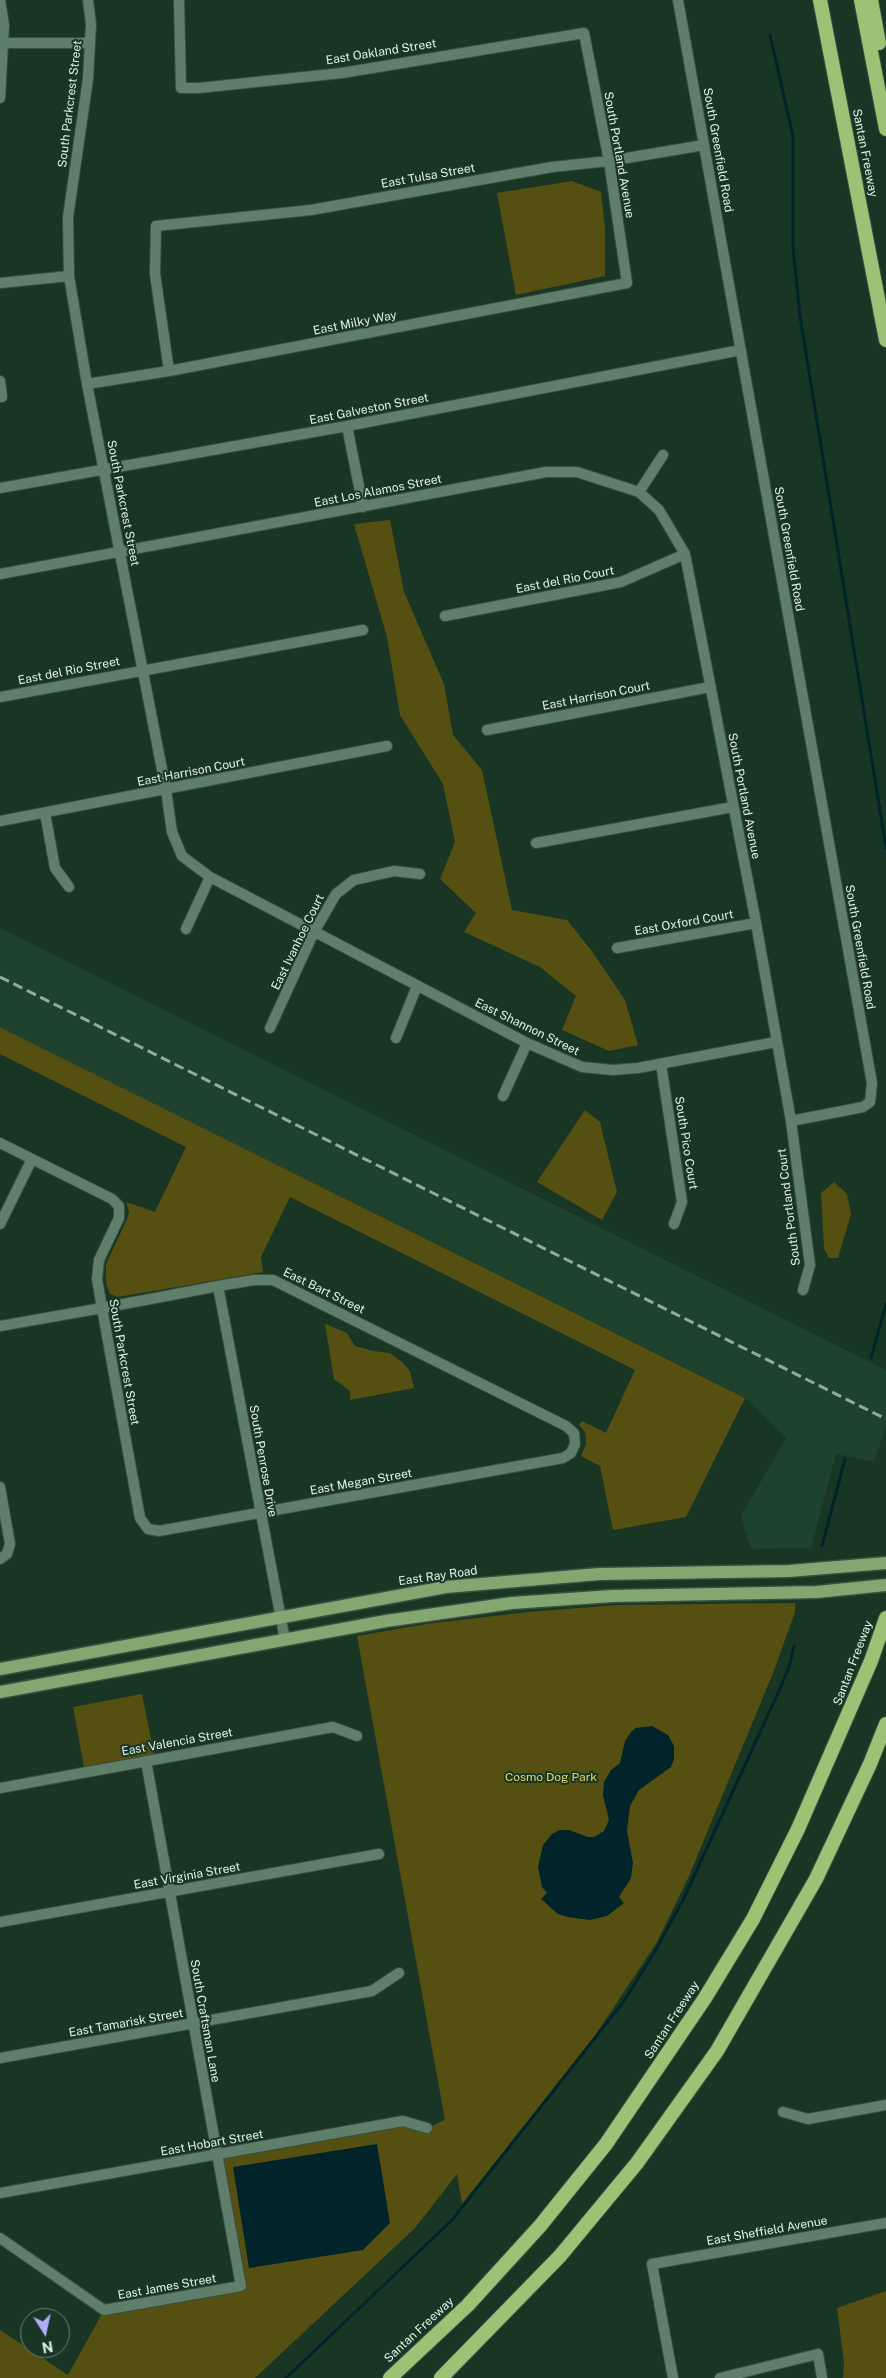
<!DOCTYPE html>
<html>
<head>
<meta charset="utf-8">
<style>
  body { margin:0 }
  #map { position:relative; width:886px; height:2378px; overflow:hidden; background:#193625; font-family:"Public Sans",sans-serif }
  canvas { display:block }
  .north { position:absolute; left:20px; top:2308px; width:50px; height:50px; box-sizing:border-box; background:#193625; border:1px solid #688071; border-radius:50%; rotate:170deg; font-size:14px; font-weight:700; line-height:20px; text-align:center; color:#dff0e4 }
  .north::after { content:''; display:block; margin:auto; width:18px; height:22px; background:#b3adf9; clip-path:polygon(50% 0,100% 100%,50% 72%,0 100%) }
</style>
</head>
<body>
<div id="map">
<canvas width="886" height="2378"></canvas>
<div class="north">N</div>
</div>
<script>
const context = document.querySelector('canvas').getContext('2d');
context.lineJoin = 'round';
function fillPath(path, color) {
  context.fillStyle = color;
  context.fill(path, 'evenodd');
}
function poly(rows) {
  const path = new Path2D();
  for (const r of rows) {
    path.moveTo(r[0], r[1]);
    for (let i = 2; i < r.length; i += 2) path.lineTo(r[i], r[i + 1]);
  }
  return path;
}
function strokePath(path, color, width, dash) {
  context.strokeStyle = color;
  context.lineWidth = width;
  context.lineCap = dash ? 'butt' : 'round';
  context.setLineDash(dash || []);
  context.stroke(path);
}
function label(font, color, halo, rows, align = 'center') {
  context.font = font + ' "Public Sans",sans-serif';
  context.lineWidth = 4;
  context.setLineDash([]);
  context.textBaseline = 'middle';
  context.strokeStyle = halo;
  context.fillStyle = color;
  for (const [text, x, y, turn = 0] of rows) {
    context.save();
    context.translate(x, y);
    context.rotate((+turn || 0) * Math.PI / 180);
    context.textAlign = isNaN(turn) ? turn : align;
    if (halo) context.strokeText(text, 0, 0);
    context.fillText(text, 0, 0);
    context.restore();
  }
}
const built = poly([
  [0,928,886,1370,886,1426,874,1462,836,1454,811,1548,751,1549,741,1516,786,1438,745,1398,0,1027]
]);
const green = poly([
  [572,181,601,192,605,228,605,276,516,295,497,193],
  [390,520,404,592,444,684,453,735,482,770,512,910,567,920,591,950,625,1000,638,1045,609,1051,562,1030,576,996,540,967,464,932,476,913,440,879,455,842,443,784,400,715,387,637,354,524],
  [0,1027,745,1398,686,1517,613,1530,600,1466,581,1456,586,1444,586,1437,585,1432,579,1425,582,1421,606,1433,635,1370,290,1197,261,1257,263,1272,118,1297,110,1294,106,1283,106,1264,128,1217,129,1211,126,1202,155,1212,186,1147,0,1054],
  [585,1110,600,1122,617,1192,602,1220,537,1182],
  [834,1182,847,1194,851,1214,838,1258,829,1258,824,1248,821,1193],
  [325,1324,347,1333,355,1346,373,1351,390,1353,402,1362,410,1371,414,1388,350,1400,350,1391,334,1379],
  [795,1603,795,1612,773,1673,689,1876,657,1942,594,2037,462,2204,457,2174,415,2228,255,2378,0,2378,0,2330,68,2375,104,2310,240,2286,216,2155,403,2121,427,2128,445,2120,357,1636,426,1624,528,1612,617,1605],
  [142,1694,155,1759,85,1772,73,1707],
  [886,2291,886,2378,843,2378,844,2362,837,2308]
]);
const water = poly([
  [652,1726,668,1735,674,1746,674,1759,671,1767,639,1790,630,1806,627,1831,633,1863,631,1878,619,1897,624,1903,607,1916,590,1920,568,1917,558,1914,541,1899,547,1893,542,1887,538,1867,543,1845,552,1834,560,1830,569,1830,588,1837,594,1837,604,1831,609,1820,603,1795,604,1782,611,1770,620,1763,625,1741,631,1732,636,1728],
  [377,2144,390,2223,363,2250,249,2268,233,2167]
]);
const stream = poly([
  [770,35,793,136,793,248,800,316,886,848],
  [871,1358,886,1304],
  [822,1546,845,1459],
  [286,2378,452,2220,624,2001,654,1953,684,1898,778,1693,789,1667,794,1646]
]);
const minor = poly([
  [88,0,91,24,88,79,68,217,69,276,87,384,166,790,172,832,182,856,210,877,527,1043,582,1067,613,1070,638,1068,776,1042],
  [678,0,872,1083,870,1102,863,1107,791,1121],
  [4,43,90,43],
  [0,98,4,25,0,0],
  [0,283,69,276],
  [169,371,155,274,156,226,311,210,552,167,609,161,704,145],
  [0,381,2,397,0,397],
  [87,384,169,371,627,283,609,161,584,33,342,73,199,88,181,88,179,0],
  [347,426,363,507],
  [0,488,347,426,741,350],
  [639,492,663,455],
  [0,574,546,472,577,472,639,492,659,510,685,554,756,923,791,1121,810,1265,803,1290],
  [445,616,621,582,685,554],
  [0,697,363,630],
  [487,730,710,687],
  [45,813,55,868,69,887],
  [0,821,387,746],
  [536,843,733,807],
  [186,929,210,877],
  [617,948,756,923],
  [270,1028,314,932,336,894,354,880,394,871,420,874],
  [396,1038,417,986],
  [661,1064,682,1202,674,1224],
  [503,1096,527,1043],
  [0,1143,112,1199,119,1206,119,1218,99,1260,97,1279,102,1308,140,1518,148,1529,159,1531,563,1458,571,1453,575,1444,574,1433,566,1426,273,1280,254,1280,218,1286,161,1297,102,1308,0,1326],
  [0,1224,32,1159],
  [218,1286,285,1640],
  [0,1487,10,1544,7,1554,0,1559],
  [0,1788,333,1727,357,1736],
  [0,1922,379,1854],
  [0,2058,372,1991,399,1973],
  [783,2112,808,2119,886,2105],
  [0,2193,403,2121,427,2128],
  [0,2238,104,2310,241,2286,146,1761],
  [673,2378,652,2264,886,2223],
  [720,2378,818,2354,822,2378]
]);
const major = poly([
  [0,1669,446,1587,599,1574,789,1571,886,1563],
  [0,1692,386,1621,512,1603,612,1596,817,1592,886,1585]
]);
const highway = poly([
  [820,0,886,340],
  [861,0,886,129],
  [871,0,879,43],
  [390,2378,468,2305,540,2226,606,2144,705,1998,753,1919,798,1829,871,1661,886,1618],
  [441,2378,560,2256,637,2163,717,2051,816,1879,870,1764,886,1724]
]);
const rail = poly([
  [0,977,886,1419]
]);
const streetNames = [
  ["East Oakland Street",381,52,-9],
  ["South Parkcrest Street",70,104,-83],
  ["South Greenfield Road",718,150,80],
  ["Santan Freeway",865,153,79],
  ["South Portland Avenue",619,155,80],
  ["East Tulsa Street",428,176,-10],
  ["East Milky Way",355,323,-11],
  ["East Galveston Street",369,409,-11],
  ["East Los Alamos Street",378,491,-11],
  ["South Parkcrest Street",123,503,79],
  ["South Greenfield Road",789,549,80],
  ["East del Rio Court",565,580,-11],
  ["East del Rio Street",69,671,-11],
  ["East Harrison Court",596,696,-11],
  ["East Harrison Court",191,772,-11],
  ["South Portland Avenue",744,796,79],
  ["East Oxford Court",684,923,-10],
  ["East Ivanhoe Court",298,942,-64],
  ["South Greenfield Road",860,947,80],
  ["East Shannon Street",527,1027,26],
  ["South Pico Court",686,1143,81],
  ["South Portland Court",789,1207,-97],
  ["East Bart Street",324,1291,26],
  ["South Parkcrest Street",124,1362,80],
  ["South Penrose Drive",263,1461,80],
  ["East Megan Street",361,1482,-10],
  ["East Ray Road",438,1576,-8],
  ["Santan Freeway",853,1663,-69],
  ["East Valencia Street",177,1742,-10],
  ["East Virginia Street",187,1876,-10],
  ["Santan Freeway",672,2020,-57],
  ["South Craftsman Lane",205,2021,80],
  ["East Tamarisk Street",126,2023,-10],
  ["East Hobart Street",212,2143,-10],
  ["East Sheffield Avenue",767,2231,-10],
  ["East James Street",167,2287,-10],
  ["Santan Freeway",419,2330,-43]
];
const parkNames = [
  ["Cosmo Dog Park",551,1777]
];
fillPath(built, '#1e422d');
fillPath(green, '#554f11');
fillPath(water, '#002429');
strokePath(stream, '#002429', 3);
strokePath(minor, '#375041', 12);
strokePath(major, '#375041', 15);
strokePath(highway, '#375041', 16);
strokePath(minor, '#607f6b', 10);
strokePath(major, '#84a772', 12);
strokePath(highway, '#9cc276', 14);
strokePath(rail, '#94aa9c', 3, [10, 5]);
label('12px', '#dff0e4', '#193625', streetNames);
label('12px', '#e0d665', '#193625', parkNames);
</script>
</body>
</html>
